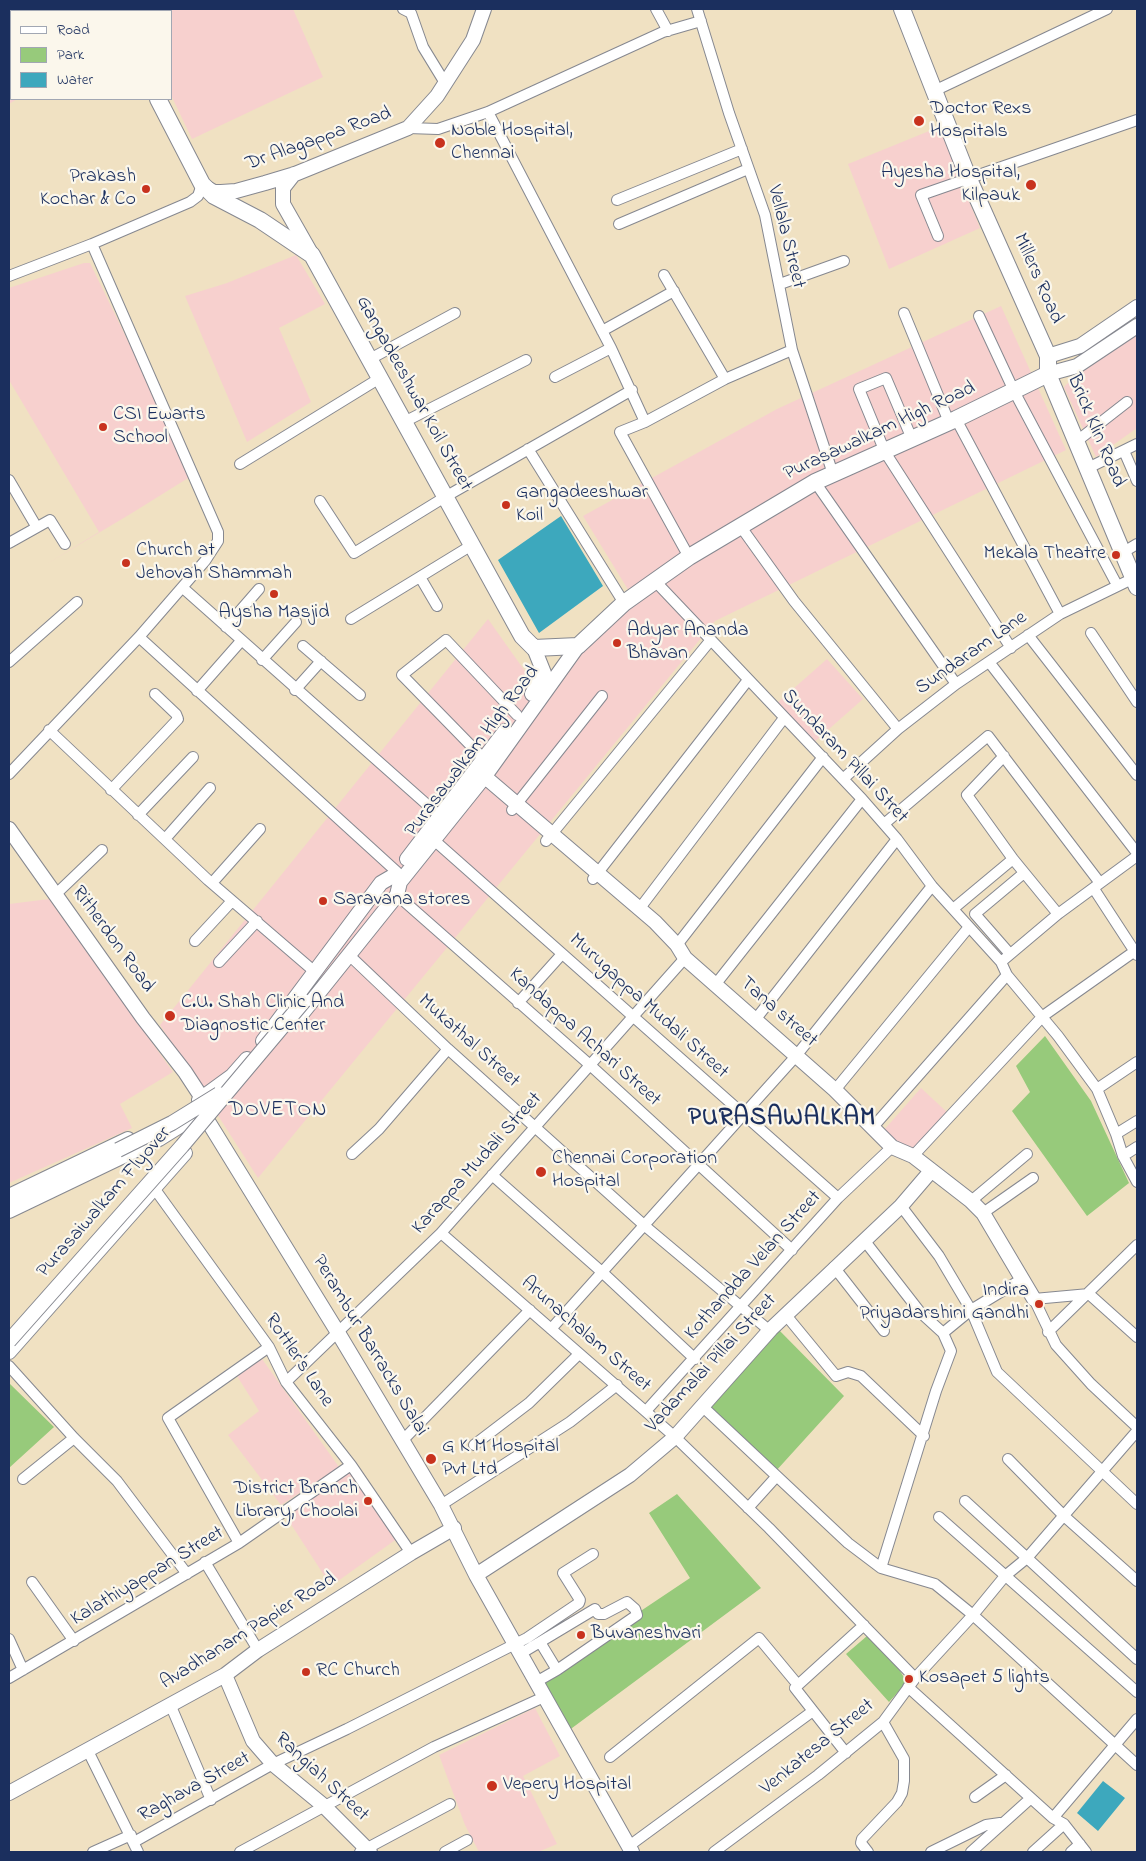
<!DOCTYPE html>
<html>
<head>
<meta charset="utf-8">
<style>
  body { margin:0 }
  #map { position:relative; width:1146px; height:1861px; overflow:hidden; background:#f0e1c2; font-family:"Indie Flower",sans-serif }
  canvas { display:block }
  .frame { position:absolute; inset:0; border:10px solid #1b2f5e; pointer-events:none }
  .legend { position:absolute; left:10px; top:10px; width:162px; height:90px; box-sizing:border-box; background:#fbf7ec; border:1px solid #a1a7b3; margin:0; padding:6px 9px; list-style:none; font-size:15px; color:#1b2f5e }
  .legend li { display:flex; align-items:center; gap:10px; height:25px }
  .legend b { width:25px; border:1px solid #a1a7b3 }
</style>
</head>
<body>
<div id="map">
<canvas width="1146" height="1861"></canvas>
<div class="frame"></div>
<ul class="legend">
<li><b style="height:6px;background:#fff"></b>Road</li>
<li><b style="height:14px;background:#97ca7b"></b>Park</li>
<li><b style="height:14px;background:#3da8bd"></b>Water</li>
</ul>
</div>
<script>
const context = document.querySelector('canvas').getContext('2d');
context.lineJoin = 'round';
function fillPath(path, color) {
  context.fillStyle = color;
  context.fill(path, 'evenodd');
}
function poly(rows) {
  const path = new Path2D();
  for (const r of rows) {
    path.moveTo(r[0], r[1]);
    for (let i = 2; i < r.length; i += 2) path.lineTo(r[i], r[i + 1]);
  }
  return path;
}
function strokePath(path, color, width, dash) {
  context.strokeStyle = color;
  context.lineWidth = width;
  context.lineCap = dash ? 'butt' : 'round';
  context.setLineDash(dash || []);
  context.stroke(path);
}
function label(font, color, halo, rows, align = 'center') {
  context.font = font + ' "Indie Flower",sans-serif';
  context.lineWidth = 4.5;
  context.setLineDash([]);
  context.textBaseline = 'middle';
  context.strokeStyle = halo;
  context.fillStyle = color;
  for (const [text, x, y, turn = 0] of rows) {
    context.save();
    context.translate(x, y);
    context.rotate((+turn || 0) * Math.PI / 180);
    context.textAlign = isNaN(turn) ? turn : align;
    if (halo) context.strokeText(text, 0, 0);
    context.fillText(text, 0, 0);
    context.restore();
  }
}
const built = poly([
  [9,9,105,9,106,11,11,11,11,99,17,99,9,104],
  [131,9,293,9,323,77,192,139,171,95,171,11,132,11],
  [939,127,980,228,889,269,848,164],
  [296,255,325,304,279,328,311,402,247,442,185,296,227,283],
  [84,263,90,263,193,475,132,513,45,565,99,532,9,380,9,288],
  [1001,306,1066,450,715,621,258,1178,160,1025,488,619,539,691,635,601,583,516,777,409],
  [1137,334,1137,428,1096,457,1064,387,1072,379],
  [827,659,863,699,812,744,776,704],
  [49,899,173,1072,120,1104,132,1128,9,1183,9,904],
  [921,1088,948,1113,911,1154,884,1130],
  [262,1359,339,1467,281,1505,228,1435,259,1411,237,1376],
  [350,1469,398,1538,331,1586,285,1515],
  [535,1708,560,1756,523,1776,557,1844,538,1852,479,1852,465,1825,439,1755]
]);
const green = poly([
  [1045,1036,1091,1101,1129,1183,1087,1216,1012,1111,1030,1092,1016,1066],
  [777,1328,844,1396,775,1472,704,1406],
  [9,1383,54,1427,9,1468],
  [677,1494,761,1588,568,1731,539,1679,690,1578,649,1513],
  [874,1630,907,1682,889,1702,846,1654]
]);
const water = poly([
  [561,516,603,586,539,633,498,560],
  [1103,1781,1125,1798,1098,1831,1077,1813]
]);
const street = poly([
  [403,9,411,13,423,47,445,83],
  [656,9,668,31],
  [697,9,729,113,765,215,792,350,833,474],
  [934,91,1107,9],
  [488,112,611,348,645,422],
  [408,128,438,129,488,112,663,32,701,21],
  [617,200,742,149],
  [619,224,748,169],
  [938,236,921,195,1137,120],
  [664,275,725,379],
  [9,276,92,244,190,202,198,196,202,184],
  [780,284,844,261],
  [904,313,949,422],
  [979,316,1014,391,1117,585],
  [602,331,674,291],
  [370,359,455,313],
  [555,377,611,348],
  [956,419,1060,614],
  [404,422,526,360],
  [912,439,886,378,859,389,885,452,1011,648],
  [1077,441,1127,402],
  [528,449,624,603],
  [1124,451,1137,481],
  [240,464,380,378],
  [1088,468,1137,444],
  [9,480,36,526],
  [815,482,956,684],
  [320,501,354,553,445,497,632,390],
  [741,527,794,601,898,729],
  [9,543,50,520,65,544],
  [1122,553,1137,544],
  [689,557,620,432,645,422,725,379,792,350],
  [420,577,437,606],
  [655,581,862,799,897,839,932,886,1001,962,1007,975,1058,1036,1097,1089,1116,1134,1123,1156,1137,1182],
  [183,588,441,817],
  [351,619,472,545],
  [226,627,259,589],
  [1091,633,1137,702],
  [1028,635,1137,775],
  [139,637,397,872],
  [303,646,360,695],
  [262,660,296,622],
  [9,662,77,602],
  [989,662,1137,853],
  [295,690,321,661],
  [197,691,241,641],
  [49,730,208,880,315,972],
  [1004,756,967,795,1013,859,1058,914],
  [484,759,402,675,446,640,517,715],
  [9,774,139,637,205,561,218,541,218,532,92,244],
  [843,779,898,729,956,684,1060,614,1134,578],
  [111,790,178,719,176,714,155,694],
  [512,810,602,696],
  [138,815,193,757],
  [884,824,988,736,1100,883],
  [165,839,210,788],
  [435,841,838,1198],
  [546,841,710,641],
  [593,879,748,680],
  [212,883,260,829],
  [1094,889,1137,955],
  [55,895,102,850],
  [397,895,590,1065,792,1250],
  [640,908,784,718],
  [953,909,1013,859],
  [195,941,232,901],
  [677,945,823,757],
  [348,954,448,1049,645,1226,770,1331],
  [1010,954,975,914,1024,873],
  [219,962,257,921],
  [1001,962,1058,914,1137,856],
  [715,985,862,799],
  [518,1003,562,954],
  [755,1020,897,839],
  [1097,1089,1137,1062],
  [835,1090,969,927],
  [873,1127,1007,975],
  [1116,1134,1137,1121],
  [352,1154,379,1129,448,1049],
  [913,1156,1043,1016,1135,951],
  [1123,1156,1137,1147],
  [492,1175,603,1273,695,1359],
  [154,1188,269,1347,286,1382,351,1465,411,1553],
  [971,1201,1027,1154],
  [901,1206,939,1256,971,1310,997,1372,1137,1504],
  [983,1213,1033,1178],
  [441,1233,675,1437,769,1528,915,1678],
  [864,1240,920,1312,943,1333],
  [834,1267,884,1331],
  [785,1314,836,1376,848,1372,861,1376,924,1436],
  [551,1329,796,1056,932,886],
  [1048,1332,1137,1245],
  [1137,1337,1089,1294,1034,1299,1056,1345,1091,1384,1137,1427],
  [9,1366,74,1438,117,1481,187,1574],
  [286,1382,441,1233,685,958],
  [702,1406,848,1543,881,1568,935,1584,973,1615,1137,1765],
  [646,1411,838,1198,892,1147],
  [403,1440,530,1310],
  [474,1445,529,1403,578,1355],
  [1008,1459,1064,1516,1137,1581],
  [23,1479,74,1438],
  [965,1501,1137,1659],
  [441,1505,570,1422,617,1385],
  [748,1508,776,1477],
  [939,1517,1137,1692],
  [239,1543,168,1418,269,1347],
  [205,1562,258,1650],
  [881,1568,936,1391,951,1351,943,1333,971,1310,1022,1279],
  [32,1582,74,1641],
  [9,1639,23,1670],
  [520,1654,595,1609,598,1614,604,1614,627,1602,635,1609,637,1615,557,1670],
  [9,1678,239,1543,351,1465],
  [536,1682,557,1670,540,1642],
  [798,1685,864,1625],
  [908,1687,1053,1818,1064,1824,1086,1852],
  [170,1704,211,1800],
  [88,1751,138,1852],
  [610,1757,759,1638,798,1685,795,1688,846,1753],
  [975,1797,1006,1775],
  [1053,1818,1137,1719],
  [134,1842,273,1764,347,1729,527,1638,579,1603,580,1600,563,1573,593,1554],
  [629,1846,813,1711],
  [93,1852,131,1835],
  [240,1852,434,1747,544,1697],
  [360,1852,450,1804],
  [445,1852,467,1840],
  [714,1852,818,1775,883,1722,916,1677,973,1615,1005,1576,1027,1558,1137,1431],
  [868,1852,861,1843,862,1839,897,1802,902,1793,904,1781,904,1759,883,1722],
  [931,1852,986,1825,1000,1823],
  [971,1852,1031,1798],
  [1033,1852,1064,1824],
  [1071,1852,1080,1844]
]);
const secondary = poly([
  [294,174,283,188,283,204,312,255],
  [207,188,214,192,221,192,236,191,265,183,295,174,408,128,437,96,473,40,484,9],
  [1048,356,1080,346,1137,307],
  [1048,374,1077,366,1137,326],
  [532,694,544,673,534,648],
  [477,770,655,922,677,945,685,958,835,1090,892,1147,913,1156,971,1201,983,1213,1034,1299],
  [9,829,143,1018,185,1072,202,1098,203,1110,209,1123,337,1331,441,1505,476,1575,632,1852],
  [407,859,505,731],
  [300,1016,397,895,400,882,485,776,578,646],
  [263,1041,381,883,393,876],
  [199,1100,232,1076,247,1059],
  [9,1196,128,1139],
  [9,1211,159,1139,191,1119],
  [9,1352,185,1153],
  [476,1575,630,1475,675,1437,771,1329,901,1206,931,1171],
  [225,1675,253,1741,273,1764,324,1806,370,1852],
  [9,1793,225,1675,258,1650,411,1553,454,1528]
]);
const primary = poly([
  [119,9,120,11],
  [902,9,968,177,1048,356,1048,374,1137,587],
  [158,99,202,184,214,196,260,220,312,255,522,636,534,648,578,646,624,603,655,581,689,557,815,482,956,419,1048,374]
]);
const secondaryBridge = poly([
  [118,1150,172,1123,219,1094],
  [9,1341,182,1146,304,1001]
]);
const markers = [
  [919,121,6,"#c8321e"],
  [440,143,6,"#c8321e"],
  [1031,185,6,"#c8321e"],
  [146,189,5,"#c8321e"],
  [103,427,5,"#c8321e"],
  [506,505,5,"#c8321e"],
  [1116,555,5,"#c8321e"],
  [126,563,5,"#c8321e"],
  [274,594,5,"#c8321e"],
  [617,643,5,"#c8321e"],
  [323,901,5,"#c8321e"],
  [170,1016,6,"#c8321e"],
  [541,1172,6,"#c8321e"],
  [1039,1304,5,"#c8321e"],
  [431,1459,6,"#c8321e"],
  [368,1501,5,"#c8321e"],
  [581,1635,5,"#c8321e"],
  [306,1672,5,"#c8321e"],
  [909,1679,5,"#c8321e"],
  [492,1786,6,"#c8321e"]
];
const poiNames = [
  ["Doctor Rexs",930,110],
  ["Hospitals",930,133],
  ["Noble Hospital,",451,132],
  ["Chennai",451,155],
  ["Ayesha Hospital,",1020,174,"right"],
  ["Kilpauk",1020,197,"right"],
  ["Prakash",136,178,"right"],
  ["Kochar & Co",136,201,"right"],
  ["CSI Ewarts",113,416],
  ["School",113,439],
  ["Gangadeeshwar",516,494],
  ["Koil",516,517],
  ["Church at",136,552],
  ["Jehovah Shammah",136,575],
  ["Mekala Theatre",1106,555,"right"],
  ["Aysha Masjid",274,614,"center"],
  ["Adyar Ananda",627,632],
  ["Bhavan",627,655],
  ["Saravana stores",333,901],
  ["C.U. Shah Clinic And",181,1004],
  ["Diagnostic Center",181,1027],
  ["Chennai Corporation",552,1160],
  ["Hospital",552,1183],
  ["Indira",1029,1292,"right"],
  ["Priyadarshini Gandhi",1029,1315,"right"],
  ["G K M Hospital",442,1448],
  ["Pvt Ltd",442,1471],
  ["District Branch",358,1490,"right"],
  ["Library, Choolai",358,1513,"right"],
  ["Buvaneshvari",591,1635],
  ["RC Church",316,1672],
  ["Kosapet 5 lights",919,1679],
  ["Vepery Hospital",503,1786]
];
const streetNames = [
  ["Dr Alagappa Road",319,140,-20],
  ["Vellala Street",785,237,76],
  ["Millers Road",1037,279,66],
  ["Gangadeeshwar Koil Street",413,394,61],
  ["Brick Klin Road",1095,431,67],
  ["Purasawalkam High Road",880,432,-25],
  ["Sundaram Lane",972,654,-35],
  ["Purasawalkam High Road",473,752,-53],
  ["Sundaram Pillai Stret",844,757,47],
  ["Ritherdon Road",112,940,54],
  ["Murugappa Mudali Street",648,1007,42],
  ["Tana street",778,1013,41],
  ["Kandappa Achari Street",584,1038,42],
  ["Mukathal Street",468,1042,42],
  ["Karappa Mudali Street",478,1164,-48],
  ["Purasaiwalkam Flyover",105,1203,-49],
  ["Kothandda Velan Street",754,1266,-48],
  ["Arunachalam Street",585,1335,41],
  ["Perambur Barracks Salai",369,1346,59],
  ["Rottler's Lane",298,1361,56],
  ["Vadamalai Pillai Street",712,1364,-47],
  ["Kalathiyappan Street",148,1577,-31],
  ["Avadhanam Papier Road",249,1632,-32],
  ["Venkatesa Street",818,1748,-39],
  ["Rangiah Street",321,1778,43],
  ["Raghava Street",195,1788,-29]
];
const neighbourhoodNames = [
  ["DOVETON",278,1112]
];
const districtNames = [
  ["PURASAWALKAM",782,1120]
];
fillPath(built, '#f7d0ce');
fillPath(green, '#97ca7b');
fillPath(water, '#3da8bd');
strokePath(street, '#868890', 12);
strokePath(secondary, '#868890', 16);
strokePath(primary, '#868890', 18);
strokePath(street, '#fff', 10);
strokePath(secondary, '#fff', 14);
strokePath(primary, '#fff', 16);
strokePath(secondaryBridge, '#868890', 16, []);
strokePath(secondaryBridge, '#fff', 14);
for (const [x, y, r, color] of markers) {
  const dot = new Path2D();
  dot.arc(x, y, r, 0, 2 * Math.PI);
  context.fillStyle = color;
  context.fill(dot);
  strokePath(dot, '#fbf7ec', 2);
}
label('20px', '#1b2f5e', '#fbf7ec', poiNames, 'left');
label('20px', '#1b2f5e', '#fbf7ec', streetNames);
context.letterSpacing = '1px';
label('21px', '#1b2f5e', '#fbf7ec', neighbourhoodNames);
context.letterSpacing = '0px';
context.letterSpacing = '1px';
label('bold 25px', '#1b2f5e', '#fbf7ec', districtNames);
context.letterSpacing = '0px';
</script>
</body>
</html>
